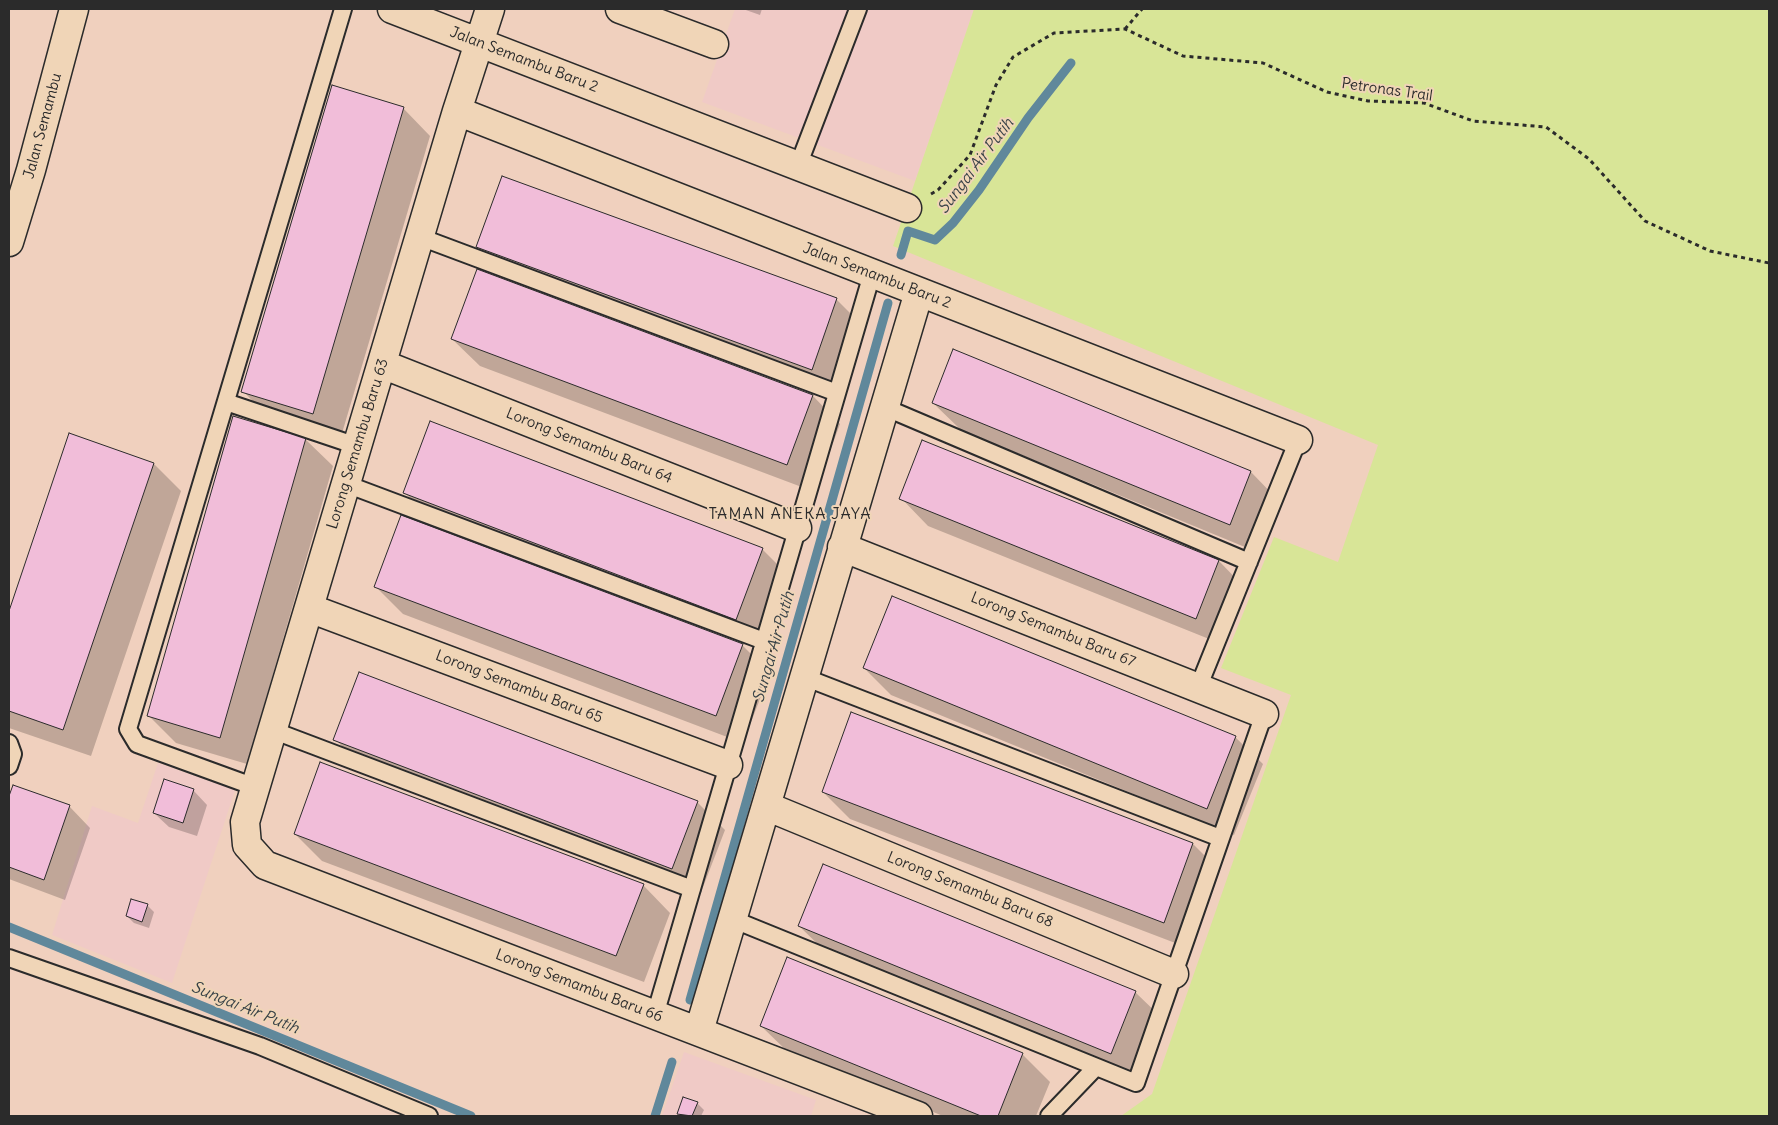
<!DOCTYPE html>
<html>
<head>
<meta charset="utf-8">
<style>
  body { margin:0 }
  #map { position:relative; width:1778px; height:1125px; overflow:hidden; background:#f0d0be; font-family:Delius,sans-serif }
  canvas { display:block }
  .frame { position:absolute; inset:0; border:10px solid #2b2b2b; pointer-events:none }
</style>
</head>
<body>
<div id="map">
<canvas width="1778" height="1125"></canvas>
<div class="frame"></div>
</div>
<script>
const context = document.querySelector('canvas').getContext('2d');
context.lineJoin = 'round';
function fillPath(path, color) {
  context.fillStyle = color;
  context.fill(path, 'evenodd');
}
function poly(rows) {
  const path = new Path2D();
  for (const r of rows) {
    path.moveTo(r[0], r[1]);
    for (let i = 2; i < r.length; i += 2) path.lineTo(r[i], r[i + 1]);
  }
  return path;
}
function strokePath(path, color, width, dash) {
  context.strokeStyle = color;
  context.lineWidth = width;
  context.lineCap = dash ? 'butt' : 'round';
  context.setLineDash(dash || []);
  context.stroke(path);
}
function label(font, color, halo, rows, align = 'center') {
  context.font = font + ' Delius,sans-serif';
  context.lineWidth = 4;
  context.setLineDash([]);
  context.textBaseline = 'middle';
  context.strokeStyle = halo;
  context.fillStyle = color;
  for (const [text, x, y, turn = 0] of rows) {
    context.save();
    context.translate(x, y);
    context.rotate((+turn || 0) * Math.PI / 180);
    context.textAlign = isNaN(turn) ? turn : align;
    if (halo) context.strokeText(text, 0, 0);
    context.fillText(text, 0, 0);
    context.restore();
  }
}
const built = poly([
  [735,9,974,9,915,181,702,102],
  [158,763,235,790,172,983,52,935,92,806,138,823],
  [684,1052,816,1100,811,1116,662,1116]
]);
const green = poly([
  [974,9,1769,9,1769,1116,1121,1116,1152,1094,1291,695,1221,668,1274,537,1338,562,1378,445,893,246]
]);
const shadow = poly([
  [743,9,762,9,760,15],
  [403,108,430,136,340,440,270,419,243,391],
  [502,177,837,300,864,327,839,397,504,274,477,247],
  [478,271,813,396,840,424,815,492,480,366,452,339],
  [954,351,1251,472,1278,500,1257,552,961,430,933,403],
  [70,435,154,464,181,491,91,756,9,728,9,615],
  [305,439,333,466,247,764,176,743,148,715],
  [923,442,1219,561,1246,589,1224,645,928,526,901,498],
  [404,492,762,549,790,577,764,646,432,520],
  [376,587,742,645,770,673,743,743,403,614],
  [864,668,1235,737,1263,764,1234,835,891,695],
  [335,739,697,802,725,830,700,895,362,767],
  [13,787,69,806,90,828,65,900,9,879,9,800],
  [193,790,207,805,197,836,169,827,154,813],
  [823,792,1193,844,1220,871,1191,949,850,819],
  [295,834,643,885,670,913,644,982,322,861],
  [147,905,154,912,149,928,134,923,127,916],
  [799,926,1135,992,1163,1019,1138,1080,827,953],
  [761,1026,1022,1054,1050,1082,1036,1116,943,1116,789,1053],
  [697,1103,704,1110,701,1116,680,1116,678,1114]
]);
const stream = poly([
  [901,255,908,231,935,240,953,223,979,190,1028,118,1071,63],
  [9,927,471,1116],
  [690,1000,888,303],
  [655,1116,672,1062]
]);
const building = poly([
  [332,85,404,107,313,414,241,392,332,85],
  [502,176,837,298,812,370,476,247,502,176],
  [477,269,813,395,787,465,451,339,477,269],
  [953,349,1251,471,1230,525,932,403,953,349],
  [233,416,306,438,220,738,147,716,233,416],
  [430,421,763,548,736,620,403,493,430,421],
  [69,433,154,463,63,730,9,711,9,611,69,433],
  [922,440,1219,560,1196,619,899,499,922,440],
  [401,515,743,644,716,716,374,587,401,515],
  [892,596,1236,736,1207,809,863,668,892,596],
  [359,672,698,801,672,869,333,740,359,672],
  [851,712,1193,843,1164,923,822,792,851,712],
  [320,762,644,884,616,956,294,834,320,762],
  [164,779,194,789,183,823,153,813,164,779],
  [13,785,70,805,44,880,9,867,9,796,13,785],
  [823,864,1136,991,1111,1054,798,926,823,864],
  [131,899,148,904,142,922,126,916,131,899],
  [787,957,1023,1053,998,1116,981,1116,760,1026,787,957],
  [683,1097,698,1102,692,1116,677,1114,683,1097]
]);
const path = poly([
  [1125,29,1142,9],
  [931,194,938,190,970,155,996,85,1013,57,1054,33,1125,29,1183,56,1263,63,1327,92,1368,101,1424,103,1473,121,1546,127,1589,159,1645,221,1710,251,1769,263]
]);
const lane = poly([
  [798,166,858,9],
  [420,237,837,393],
  [226,402,357,446],
  [884,407,1249,562],
  [346,484,764,641],
  [804,677,1220,838],
  [1198,688,1298,440],
  [272,730,692,889],
  [9,743,13,754,9,766],
  [255,787,137,744,128,729,343,9],
  [732,919,1136,1083,1264,714],
  [9,958,260,1046,429,1116],
  [655,1015,872,274],
  [1049,1116,1096,1067]
]);
const street = poly([
  [392,9,907,208],
  [490,9,457,111,245,822,247,845,265,865,918,1116],
  [620,9,714,44],
  [457,111,1298,440],
  [382,364,797,528],
  [842,547,1264,714],
  [309,608,728,765],
  [766,806,1174,974],
  [699,1031,919,292]
]);
const secondary = poly([
  [9,242,31,170,74,9]
]);
const streetNames = [
  ["Jalan Semambu Baru 2",524,60,21],
  ["Petronas Trail",1387,90,8],
  ["Jalan Semambu",43,126,-75],
  ["Jalan Semambu Baru 2",877,276,21],
  ["Lorong Semambu Baru 63",358,444,-73],
  ["Lorong Semambu Baru 64",589,446,22],
  ["Lorong Semambu Baru 67",1053,630,22],
  ["Lorong Semambu Baru 65",519,687,21],
  ["Lorong Semambu Baru 68",970,890,22],
  ["Lorong Semambu Baru 66",579,986,21]
];
const waterNames = [
  ["Sungai Air Putih",976,166,-53],
  ["Sungai Air Putih",774,647,-74],
  ["Sungai Air Putih",245,1008,22]
];
const neighbourhoodNames = [
  ["TAMAN ANEKA JAYA",790,514]
];
fillPath(built, '#f0cac6');
fillPath(green, '#d8e597');
fillPath(shadow, '#0003');
strokePath(stream, '#60889b', 9);
fillPath(building, '#f1bdd9');
strokePath(building, '#2b2b2b', 1);
strokePath(lane, '#2b2b2b', 20);
strokePath(street, '#2b2b2b', 31);
strokePath(secondary, '#2b2b2b', 31);
strokePath(path, '#2b2b2b', 3, [4, 4]);
strokePath(lane, '#f0d5b7', 16);
strokePath(street, '#f0d5b7', 28);
strokePath(secondary, '#f0d5b7', 28);
label('15px', '#2b2b2b', '#f0d5b7', streetNames);
label('italic 16px', '#384247', '#f0d5b7', waterNames);
context.letterSpacing = '1px';
label('16px', '#2b2b2b', '#f0d5b7', neighbourhoodNames);
context.letterSpacing = '0px';
</script>
</body>
</html>
